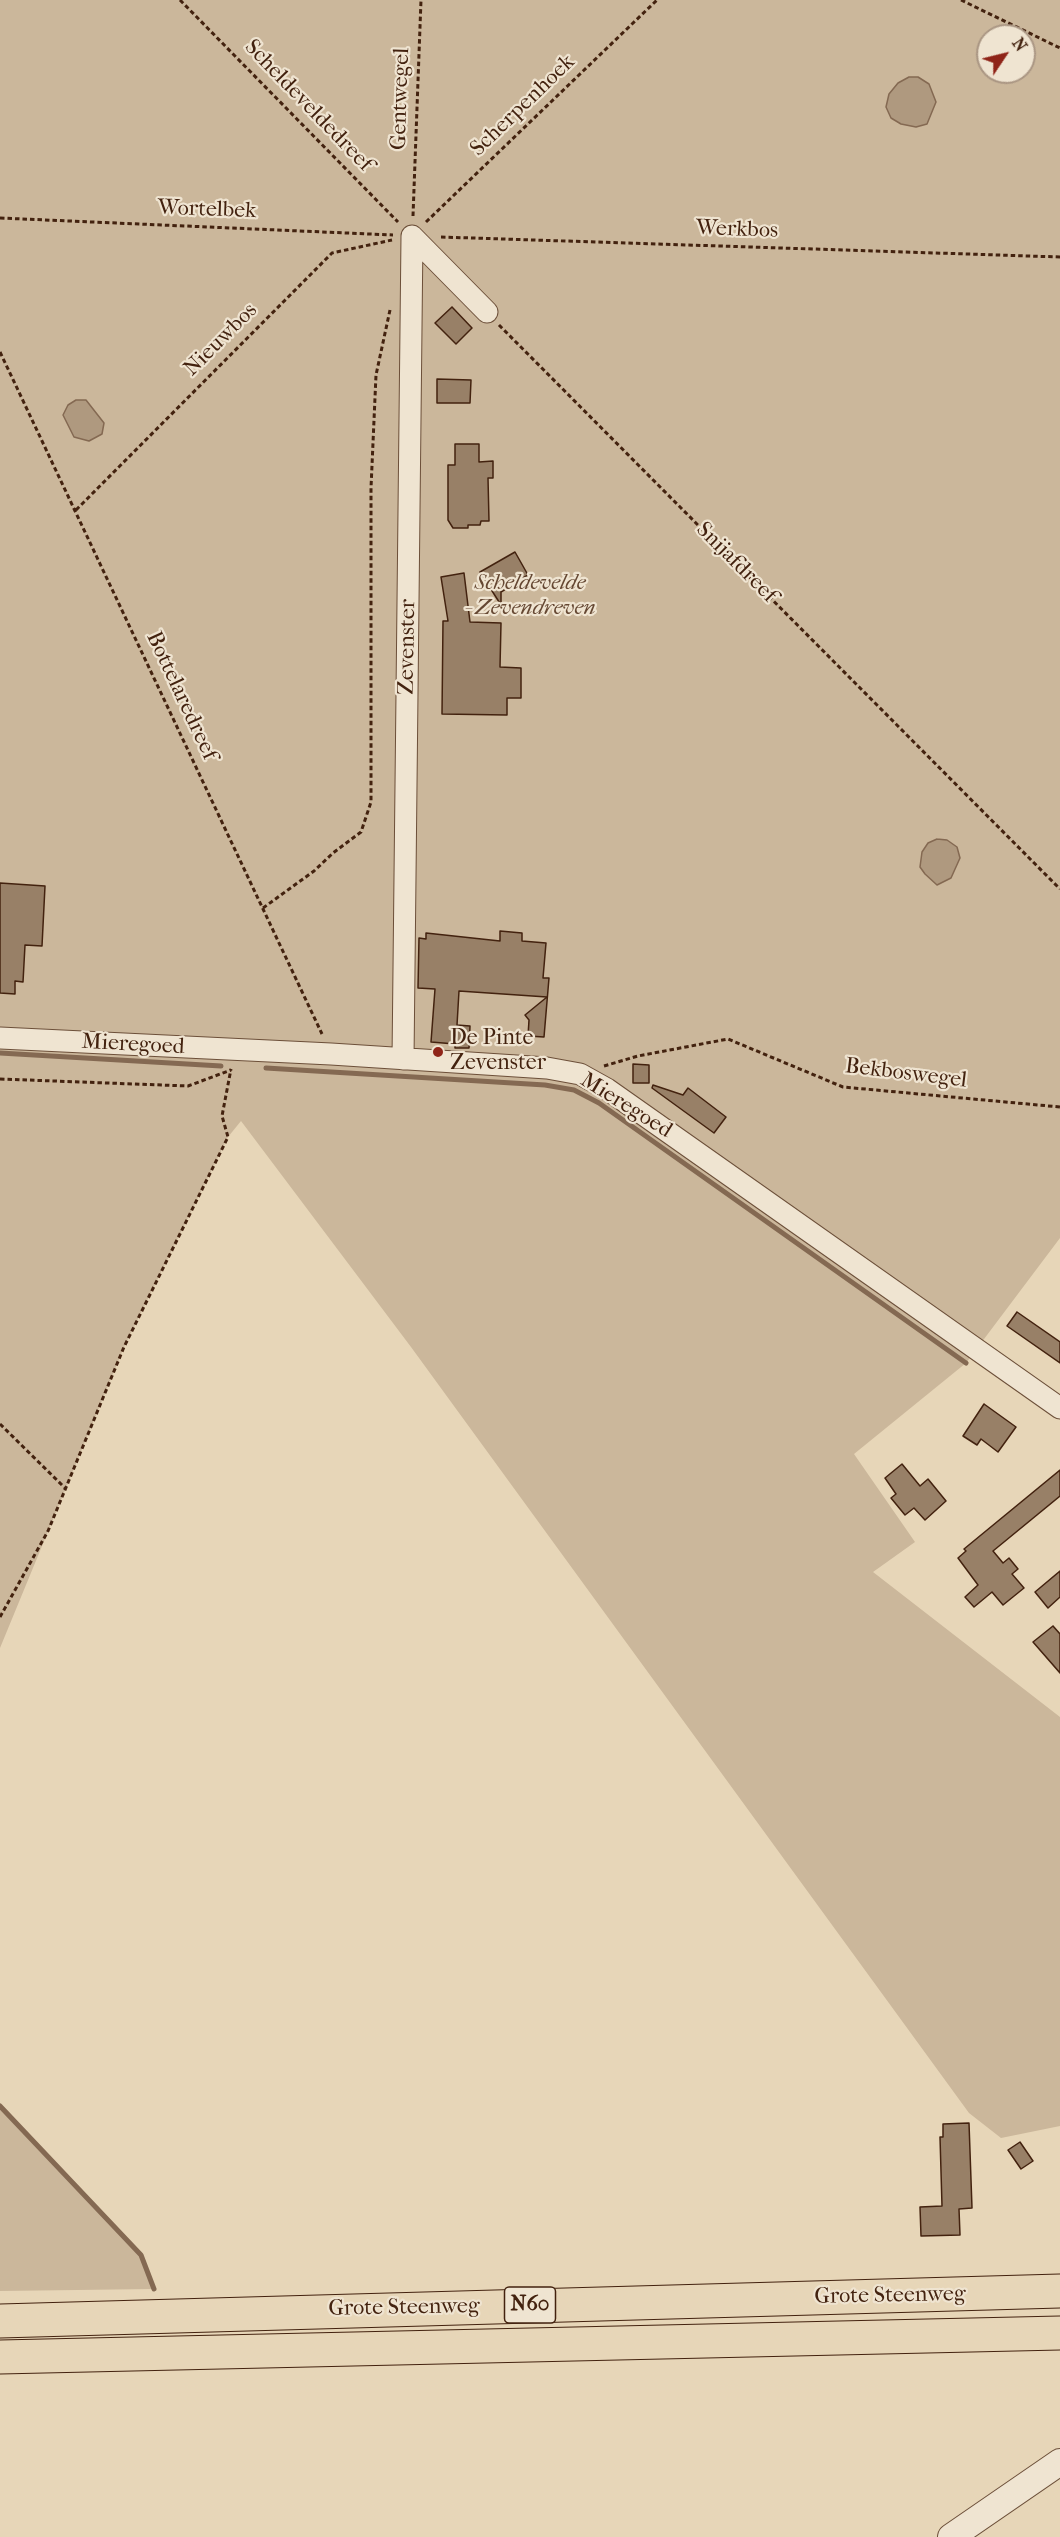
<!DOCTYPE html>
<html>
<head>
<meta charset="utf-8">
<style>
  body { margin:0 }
  #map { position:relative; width:1060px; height:2537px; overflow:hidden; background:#e7d6b8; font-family:"IM FELL French Canon",serif }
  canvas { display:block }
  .north { position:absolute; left:976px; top:24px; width:60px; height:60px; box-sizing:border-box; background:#efe4d1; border:2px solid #aa9683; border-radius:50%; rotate:55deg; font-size:16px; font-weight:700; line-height:24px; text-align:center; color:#43220f }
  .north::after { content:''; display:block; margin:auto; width:21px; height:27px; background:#8f2418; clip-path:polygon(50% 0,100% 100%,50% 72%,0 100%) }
</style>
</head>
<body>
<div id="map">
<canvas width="1060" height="2537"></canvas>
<div class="north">N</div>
</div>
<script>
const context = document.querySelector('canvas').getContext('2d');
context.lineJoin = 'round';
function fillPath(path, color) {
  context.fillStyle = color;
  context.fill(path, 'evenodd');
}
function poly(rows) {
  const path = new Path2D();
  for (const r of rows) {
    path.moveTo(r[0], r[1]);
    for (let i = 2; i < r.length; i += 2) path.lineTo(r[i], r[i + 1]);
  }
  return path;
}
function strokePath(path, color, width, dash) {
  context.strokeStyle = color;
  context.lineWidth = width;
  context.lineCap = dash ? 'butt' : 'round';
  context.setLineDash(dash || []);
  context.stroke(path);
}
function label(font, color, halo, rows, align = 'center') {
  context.font = font + ' "IM FELL French Canon",serif';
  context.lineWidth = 4.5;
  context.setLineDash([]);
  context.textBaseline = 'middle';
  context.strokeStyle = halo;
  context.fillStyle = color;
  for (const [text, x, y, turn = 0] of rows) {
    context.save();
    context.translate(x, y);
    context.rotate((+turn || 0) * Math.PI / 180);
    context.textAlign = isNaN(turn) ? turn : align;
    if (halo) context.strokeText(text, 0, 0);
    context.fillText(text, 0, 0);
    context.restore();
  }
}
const green = poly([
  [0,0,1060,0,1060,1238,966,1363,854,1454,915,1542,873,1572,1060,1717,1060,2126,1001,2138,969,2113,411,1347,241,1121,228,1137,124,1347,0,1648],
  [988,36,1024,36,1024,72,988,72],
  [0,2106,141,2255,154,2289,0,2291]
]);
const water = poly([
  [909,77,918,77,929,84,936,102,927,124,916,127,901,124,891,118,886,107,889,94,898,83,909,77],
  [76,400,86,400,104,423,102,434,89,441,74,437,63,415,68,405,76,400],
  [937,839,947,840,957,847,960,858,951,878,937,885,925,874,920,867,922,852,928,843,937,839]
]);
const stream = poly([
  [0,1053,221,1066],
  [266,1068,545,1085,574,1090,599,1103,966,1363],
  [0,2106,141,2255,154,2289]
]);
const building = poly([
  [452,307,472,328,456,344,435,323,452,307],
  [437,379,471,380,470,403,437,403,437,379],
  [455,444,479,444,479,462,493,461,493,478,488,478,489,521,481,521,480,525,468,525,468,528,453,528,448,520,448,465,455,465,455,444],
  [515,552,528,575,501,592,501,605,480,572,515,552],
  [464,573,470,622,501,623,500,667,521,668,521,698,507,698,507,715,442,714,443,621,448,621,441,577,464,573],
  [0,883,45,886,42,946,25,945,23,982,15,981,15,994,0,993,0,883],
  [500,931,522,933,522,941,546,943,543,978,549,978,544,1037,528,1036,529,1020,525,1015,547,997,459,991,457,1025,470,1026,469,1048,455,1048,455,1044,431,1042,435,989,418,988,419,938,426,939,426,933,500,941,500,931],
  [633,1064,649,1065,649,1083,633,1083,633,1064],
  [653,1085,683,1095,688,1088,726,1117,714,1133,652,1088,653,1085],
  [1017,1312,1060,1342,1060,1363,1007,1326,1017,1312],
  [984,1404,1016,1427,998,1452,981,1439,977,1445,963,1436,984,1404],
  [902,1464,920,1486,928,1479,946,1501,925,1520,914,1508,905,1515,891,1498,896,1494,885,1478,902,1464],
  [1060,1470,1060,1496,993,1551,1003,1563,1009,1558,1018,1569,1012,1574,1024,1588,1003,1605,992,1592,974,1607,965,1597,978,1585,958,1558,966,1551,964,1549,1060,1470],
  [1060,1571,1060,1597,1048,1608,1035,1592,1060,1571],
  [1053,1626,1060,1634,1060,1673,1033,1642,1053,1626],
  [969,2123,972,2208,959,2209,960,2235,921,2236,920,2207,942,2206,940,2137,943,2137,943,2124,969,2123],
  [1020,2142,1033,2161,1021,2169,1008,2150,1020,2142]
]);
const path = poly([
  [180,0,398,222],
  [961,0,1060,48],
  [413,216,421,0],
  [0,218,393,235],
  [426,222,657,0],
  [441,237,1060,257],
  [499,325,1060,889],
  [0,352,322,1034],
  [76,510,332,253,392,240],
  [263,908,314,871,333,853,361,832,371,802,371,488,376,375,390,310],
  [604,1066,638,1056,728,1039,843,1087,1060,1107],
  [0,1079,188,1086,231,1070],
  [0,1424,66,1489],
  [0,1617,48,1531,124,1347,228,1137,222,1116,231,1069]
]);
const minor = poly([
  [412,236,487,312],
  [0,1038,331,1054,547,1068,580,1074,607,1089,1060,1408],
  [403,1059,412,236]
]);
const tertiary = poly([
  [951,2537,1060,2462]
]);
const trunk = poly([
  [0,2321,1060,2291],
  [0,2357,1060,2333]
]);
const markers = [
  [438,1052,6,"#8f2418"]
];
const shields = [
  [530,2305,51]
];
const shieldNames = [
  ["N60",530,2305]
];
const streetNames = [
  ["Gentwegel",401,99,-88],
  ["Scheldeveldedreef",308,106,46],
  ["Scherpenhoek",523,106,-44],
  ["Wortelbek",207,210,2],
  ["Werkbos",737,230,2],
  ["Nieuwbos",221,340,-45],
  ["Snijafdreef",736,563,45],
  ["Zevenster",408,647,-89],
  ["Bottelaredreef",181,696,65],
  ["Mieregoed",133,1045,3],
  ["Bekboswegel",906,1074,7],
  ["Mieregoed",626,1106,32],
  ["Grote Steenweg",890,2296,-1],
  ["Grote Steenweg",404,2308,-1]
];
const parkNames = [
  ["Scheldevelde",530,584],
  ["- Zevendreven",530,609]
];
const poiNames = [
  ["De Pinte",450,1039],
  ["Zevenster",450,1064]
];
fillPath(green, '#cbb79b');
fillPath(water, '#af997f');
strokePath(water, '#846952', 1.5);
strokePath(stream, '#846952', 5);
fillPath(building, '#988067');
strokePath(building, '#43220f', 1.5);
strokePath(minor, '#6c4f39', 23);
strokePath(tertiary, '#6c4f39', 28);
strokePath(trunk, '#43220f', 35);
strokePath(path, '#43220f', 3, [4.5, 3]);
strokePath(minor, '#efe4d1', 21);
strokePath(tertiary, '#efe4d1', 26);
strokePath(trunk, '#e7d6b8', 33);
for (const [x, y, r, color] of markers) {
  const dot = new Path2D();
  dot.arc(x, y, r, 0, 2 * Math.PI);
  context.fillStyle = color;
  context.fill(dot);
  strokePath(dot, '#efe4d1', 2);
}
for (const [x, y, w] of shields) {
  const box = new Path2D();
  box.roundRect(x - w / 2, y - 18, w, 36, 4.5);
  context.fillStyle = '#efe4d1';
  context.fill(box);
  strokePath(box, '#43220f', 1.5);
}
label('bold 21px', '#43220f', null, shieldNames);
label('22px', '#43220f', '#efe4d1', streetNames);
label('italic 22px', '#654732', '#efe4d1', parkNames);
label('22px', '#43220f', '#efe4d1', poiNames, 'left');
</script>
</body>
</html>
